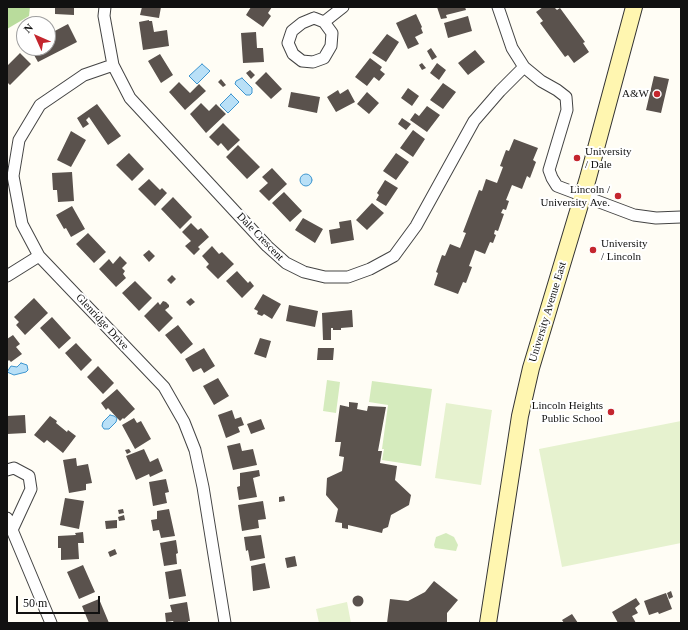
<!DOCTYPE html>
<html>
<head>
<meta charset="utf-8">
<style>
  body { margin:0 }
  #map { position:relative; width:688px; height:630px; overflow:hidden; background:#fffdf5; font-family:"Times New Roman",serif }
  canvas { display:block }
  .frame { position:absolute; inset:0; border:8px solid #111; pointer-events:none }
  .north { position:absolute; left:16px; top:16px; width:40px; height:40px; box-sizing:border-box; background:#fff; border:1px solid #a0a0a0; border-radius:50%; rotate:315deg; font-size:11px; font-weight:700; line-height:16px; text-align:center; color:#111 }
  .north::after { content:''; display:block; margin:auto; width:14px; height:18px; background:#c4262e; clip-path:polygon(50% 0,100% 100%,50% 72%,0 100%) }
  .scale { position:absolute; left:16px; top:596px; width:84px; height:18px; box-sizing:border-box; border:2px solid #111; border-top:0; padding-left:5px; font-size:12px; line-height:14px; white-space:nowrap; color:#111; -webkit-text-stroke:3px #fff; paint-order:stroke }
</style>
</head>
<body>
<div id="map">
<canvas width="688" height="630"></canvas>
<div class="frame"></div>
<div class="north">N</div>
<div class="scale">50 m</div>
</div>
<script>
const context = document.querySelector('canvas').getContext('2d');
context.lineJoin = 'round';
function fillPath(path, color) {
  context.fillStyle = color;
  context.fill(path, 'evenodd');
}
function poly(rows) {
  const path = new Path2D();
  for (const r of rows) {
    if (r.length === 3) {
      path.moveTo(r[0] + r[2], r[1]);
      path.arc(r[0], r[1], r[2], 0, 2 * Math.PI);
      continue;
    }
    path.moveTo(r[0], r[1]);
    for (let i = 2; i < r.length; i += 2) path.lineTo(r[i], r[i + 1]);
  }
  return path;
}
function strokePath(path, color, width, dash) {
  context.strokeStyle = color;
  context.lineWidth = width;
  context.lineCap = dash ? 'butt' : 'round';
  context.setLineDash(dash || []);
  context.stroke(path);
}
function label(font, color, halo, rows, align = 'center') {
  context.font = font + ' "Times New Roman",serif';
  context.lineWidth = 4;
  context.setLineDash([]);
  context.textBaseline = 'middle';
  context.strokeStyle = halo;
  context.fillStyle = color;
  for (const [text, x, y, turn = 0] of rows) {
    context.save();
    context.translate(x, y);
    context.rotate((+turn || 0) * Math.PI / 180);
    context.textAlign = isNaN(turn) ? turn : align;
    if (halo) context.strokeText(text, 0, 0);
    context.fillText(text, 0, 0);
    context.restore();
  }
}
const green = poly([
  [327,380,340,382,336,413,323,411],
  [372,381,432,389,421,466,382,460,384,449,382,449,388,405,369,402],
  [446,533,454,537,458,545,456,551,435,548,434,545,436,537]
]);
const forest = poly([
  [7,7,30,7,29,16,7,29]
]);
const pitch = poly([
  [446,403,492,410,481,485,435,478],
  [681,421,681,543,562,567,539,449],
  [347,602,351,623,319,623,316,609]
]);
const water = poly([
  [202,64,210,71,197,84,189,76,202,64],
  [242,78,252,88,252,93,250,95,246,95,235,84,236,81,242,78],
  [231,94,239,102,228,113,220,105,231,94],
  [306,180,6],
  [21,363,27,365,28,370,26,372,14,375,7,372,11,366,17,367,21,363],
  [110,415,114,416,117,418,116,422,109,429,104,429,102,426,103,422,110,415]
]);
const building = poly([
  [55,7,74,7,74,15,55,14],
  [142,7,161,7,159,18,140,15],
  [251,7,272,7,268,13,271,16,263,27,246,15],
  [437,7,465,7,466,10,446,15,447,18,441,19],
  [543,7,554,7,557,10,560,8,585,42,583,43,589,52,574,63,568,55,565,57,540,23,543,21,536,12],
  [416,14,422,27,421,28,423,33,415,37,419,44,408,49,396,23],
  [468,16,472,31,448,38,444,23],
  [149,20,149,21,152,21,154,32,167,30,169,46,143,50,139,22],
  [68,24,77,42,38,62,30,48,48,48,48,37,52,35,51,33],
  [256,32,257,48,263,48,264,62,243,63,241,33],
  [387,34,399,42,386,62,372,53],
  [431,48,437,57,432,60,427,51],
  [475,50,485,62,468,75,458,63],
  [20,53,31,64,10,85,7,82,7,66],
  [160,54,173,75,161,83,148,61],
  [370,58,382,67,380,70,385,74,379,81,374,77,367,86,355,77],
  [422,63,426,68,422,70,419,65],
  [437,63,446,70,439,80,430,73],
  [250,70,255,75,251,79,246,73],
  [266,72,282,89,271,99,255,83],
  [654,76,669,79,661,113,646,110],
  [221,79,226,85,223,87,218,82],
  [179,82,190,93,199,84,206,91,185,110,169,92],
  [443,83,456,92,443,109,430,100],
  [408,88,419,96,412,106,401,98],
  [348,89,355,102,336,112,327,97,338,90,340,94],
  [291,92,320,97,317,113,288,107],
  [367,92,379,103,369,114,357,104],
  [201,103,209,111,216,104,226,114,206,133,190,114],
  [97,104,121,136,108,145,89,117,86,120,89,124,83,128,77,118],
  [427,106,440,115,427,132,410,120,415,113,419,116],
  [402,118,411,124,406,130,398,124],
  [223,123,240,140,228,151,221,143,218,146,209,137],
  [413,130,425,139,413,157,400,148],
  [71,131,86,140,71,167,57,160],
  [514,139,538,148,533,160,536,162,530,178,527,176,522,189,512,185,506,200,509,201,506,210,503,209,501,213,504,214,498,231,495,230,494,234,496,235,493,243,490,242,485,254,475,250,469,266,472,267,466,283,463,282,458,294,434,285,438,273,436,272,442,255,445,256,450,244,460,248,466,233,463,232,479,190,482,191,486,179,497,183,503,167,500,166,506,150,509,151],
  [238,145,260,167,247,179,226,157],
  [129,153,144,169,132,181,116,165],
  [396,153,409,162,396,180,383,171],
  [272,168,287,184,269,201,259,191,268,183,262,177],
  [72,172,74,201,58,202,57,190,53,190,52,173],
  [149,179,160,190,162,188,167,193,155,206,138,189],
  [385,180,398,188,386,206,376,200,379,195,377,193],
  [284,192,302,211,290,222,272,203],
  [173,197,192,217,180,229,161,209],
  [372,203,384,213,367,230,356,220],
  [72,206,85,229,71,237,66,228,64,229,56,215],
  [303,218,323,229,315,243,295,230],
  [351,220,354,240,331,244,329,230,340,228,339,222],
  [191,223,198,230,201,228,209,237,198,247,200,249,194,255,185,246,191,241,182,232],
  [88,233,106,252,94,263,76,244],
  [212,246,219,254,222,252,234,264,218,279,206,267,209,264,202,256],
  [149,250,155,256,149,262,143,255],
  [120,256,127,263,122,268,125,271,123,274,126,278,116,287,99,269,109,259,113,264],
  [237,271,248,283,250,281,254,286,242,298,226,281],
  [172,275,176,279,171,284,167,280],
  [135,281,152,298,139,311,122,293],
  [263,294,281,304,272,319,264,314,262,316,257,314,258,311,254,309],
  [34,298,48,313,25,335,16,325,19,322,14,317],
  [191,298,195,302,190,306,186,302],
  [163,301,166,302,169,305,169,307,165,310,173,318,159,332,144,316,158,302,160,305],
  [289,305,318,311,315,327,286,321],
  [352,310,353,327,341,328,341,330,333,330,333,328,331,328,331,340,323,340,322,313],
  [52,317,71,338,59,349,40,328],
  [178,325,193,344,181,354,165,335],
  [13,335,20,344,16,347,22,354,11,362,9,360,7,362,7,339],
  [260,338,271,341,266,358,254,354],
  [76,343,92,360,81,371,65,353],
  [204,348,215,366,204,373,201,368,193,372,185,359],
  [318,348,334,348,333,360,317,360],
  [98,366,114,383,103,394,87,377],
  [218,378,229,396,214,405,203,386],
  [117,389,135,409,124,419,123,418,120,421,108,408,106,410,101,403],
  [349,402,358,403,357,409,367,411,368,406,386,407,378,451,382,451,380,463,397,466,395,480,411,495,409,505,391,515,388,527,383,529,382,533,348,525,348,529,342,528,342,523,335,522,338,509,326,495,327,478,342,471,344,457,339,456,341,442,335,442,340,405,349,407],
  [232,410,235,419,241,417,244,425,238,427,240,432,226,438,218,415],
  [25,415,26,433,7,434,7,416],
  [50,416,57,421,56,423,67,432,68,430,76,436,63,453,47,440,44,443,34,435],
  [134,418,137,423,141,421,151,439,135,449,122,425],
  [261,419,265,429,251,434,247,424],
  [240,443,242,451,253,449,257,465,233,470,227,446],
  [129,449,131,452,127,454,125,450],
  [144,449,150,462,158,458,163,471,150,477,149,474,136,480,126,456],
  [76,458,77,466,88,464,92,483,86,484,86,490,69,493,63,460],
  [259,470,260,476,253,478,257,497,239,500,237,487,240,486,240,473],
  [166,479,169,492,165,493,167,503,153,506,149,482],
  [284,496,285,501,279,502,279,497],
  [65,498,84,501,79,529,60,525],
  [263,501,266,519,258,520,259,528,242,531,238,505],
  [123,509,124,513,119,514,118,510],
  [169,509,175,536,161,538,159,530,153,531,151,520,157,519,157,511],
  [124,515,125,520,119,521,118,517],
  [117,520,117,528,106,529,105,521],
  [83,532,84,543,78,543,79,559,61,560,61,548,58,548,58,536,76,535,75,533],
  [261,535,265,558,250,561,248,550,246,551,244,537],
  [176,540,178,553,176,554,177,564,164,566,160,543],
  [115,549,117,554,110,557,108,552],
  [295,556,297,566,287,568,285,558],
  [265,563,270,588,253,591,251,566],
  [83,565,95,592,79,599,67,572],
  [181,569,186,596,169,599,165,572],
  [434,581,458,600,447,613,447,623,387,623,390,599,408,601,425,592],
  [671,591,673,597,669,599,667,593],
  [666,593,672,609,659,614,658,612,649,615,644,601],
  [358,601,5.5],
  [636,598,640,604,635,608,638,613,632,616,636,623,618,623,612,612],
  [99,599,109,623,89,623,82,606],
  [187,602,190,621,188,621,188,623,174,623,173,621,166,622,165,613,172,612,170,605],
  [572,614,578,623,564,623,562,620]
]);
const street = poly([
  [105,7,104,16,113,65,130,98,267,246,286,263,304,272,325,277,348,277,370,269,394,256,416,226,474,121,500,91,524,67],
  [498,7,512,48,524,67,541,81,557,90,566,97,567,110,549,170,552,178,557,186,634,215,656,218,681,217],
  [314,18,324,22,332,33,331,46,324,58,313,62,302,61,293,54,288,43,292,31,302,23,314,18],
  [324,22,343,7],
  [113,65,84,75,40,105,19,140,13,176,22,224,39,256,164,387,184,422,195,450,203,487,225,623],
  [7,276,39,256],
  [7,470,14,468,29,476,31,489,12,530],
  [7,518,51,623]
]);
const secondary = poly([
  [488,623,520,416,531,368,588,178,634,7]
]);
const markers = [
  [657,94,4,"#c4262e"],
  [577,158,4,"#c4262e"],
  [618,196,4,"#c4262e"],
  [593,250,4,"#c4262e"],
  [611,412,4,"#c4262e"]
];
const poiNames = [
  ["A&W",649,94],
  ["University",585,152,"left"],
  ["/ Dale",585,165,"left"],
  ["Lincoln /",610,190],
  ["University Ave.",610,203],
  ["University",601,244,"left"],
  ["/ Lincoln",601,257,"left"],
  ["Lincoln Heights",603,406],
  ["Public School",603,419]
];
const streetNames = [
  ["Dale Crescent",260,237,46],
  ["University Avenue East",548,312,-73],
  ["Glenridge Drive",102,322,47]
];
fillPath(green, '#d5ebbd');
fillPath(forest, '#b9dc9c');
fillPath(pitch, '#e6f2cf');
fillPath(water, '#b9e0f7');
strokePath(water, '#3f96cf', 1);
fillPath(building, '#5a524d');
strokePath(street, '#444', 13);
strokePath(secondary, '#333', 18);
strokePath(street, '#fff', 11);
strokePath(secondary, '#fff6b0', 16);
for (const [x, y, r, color] of markers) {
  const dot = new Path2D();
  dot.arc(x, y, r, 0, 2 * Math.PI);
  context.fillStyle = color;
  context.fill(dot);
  strokePath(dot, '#fff', 1.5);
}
label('11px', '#111', '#fff', poiNames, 'right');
label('11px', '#111', '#fff', streetNames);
</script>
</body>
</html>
